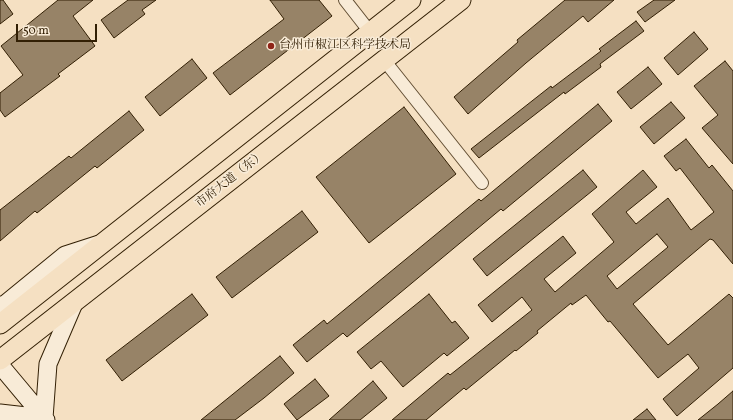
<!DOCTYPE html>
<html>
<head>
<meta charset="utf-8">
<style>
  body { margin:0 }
  #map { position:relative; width:733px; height:420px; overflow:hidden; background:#f5e0c2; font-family:Vollkorn,serif }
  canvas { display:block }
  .scale { position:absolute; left:16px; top:24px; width:81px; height:18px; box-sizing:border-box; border:2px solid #321f04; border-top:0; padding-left:5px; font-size:12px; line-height:14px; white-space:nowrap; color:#321f04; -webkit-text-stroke:3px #f8ebd7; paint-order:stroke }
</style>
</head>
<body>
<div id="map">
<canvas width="733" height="420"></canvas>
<div class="scale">50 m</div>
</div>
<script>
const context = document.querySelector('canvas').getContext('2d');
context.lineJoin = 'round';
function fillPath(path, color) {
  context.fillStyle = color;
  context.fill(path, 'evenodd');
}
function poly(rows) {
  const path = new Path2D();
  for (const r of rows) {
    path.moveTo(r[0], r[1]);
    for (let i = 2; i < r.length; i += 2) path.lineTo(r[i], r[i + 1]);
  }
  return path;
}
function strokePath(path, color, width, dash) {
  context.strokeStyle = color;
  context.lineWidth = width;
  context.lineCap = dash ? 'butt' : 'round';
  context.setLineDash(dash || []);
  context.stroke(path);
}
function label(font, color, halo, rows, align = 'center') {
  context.font = font + ' Vollkorn,"Noto Serif SC",serif';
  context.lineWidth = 3;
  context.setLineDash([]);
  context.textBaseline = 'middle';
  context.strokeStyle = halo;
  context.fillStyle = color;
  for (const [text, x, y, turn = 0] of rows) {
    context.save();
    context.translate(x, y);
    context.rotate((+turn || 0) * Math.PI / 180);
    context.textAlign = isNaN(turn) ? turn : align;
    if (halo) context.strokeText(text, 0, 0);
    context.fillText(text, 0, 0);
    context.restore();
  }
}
const building = poly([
  [0,0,3,0,13,14,0,24,0,0],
  [58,0,93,0,73,16,95,46,58,74,60,76,5,117,0,110,0,93,23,75,1,46,58,0],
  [128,0,156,0,142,10,145,14,114,38,101,20,128,0],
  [270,0,319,0,332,16,230,95,213,73,284,19,270,0],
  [565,0,614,0,588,22,583,16,526,63,468,114,454,97,518,42,517,40,565,0],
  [654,0,675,0,645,22,637,12,654,0],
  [636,21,644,31,600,64,601,67,565,94,564,92,479,158,471,149,551,86,552,88,601,51,599,49,636,21],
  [694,32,708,49,678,75,664,58,694,32],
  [192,59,207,78,160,116,145,97,192,59],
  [725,61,733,71,733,164,702,128,718,115,694,86,725,61],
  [648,67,662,84,631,109,617,92,648,67],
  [671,102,685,118,654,144,640,127,671,102],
  [598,104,612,121,503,211,501,209,347,337,343,333,307,362,293,345,324,320,327,324,479,199,481,201,598,104],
  [404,107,456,174,369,243,316,177,404,107],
  [129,111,144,130,97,168,95,166,37,213,35,211,0,241,0,210,69,156,71,158,129,111],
  [686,139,709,168,712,165,733,191,733,264,713,240,710,239,633,304,668,345,729,294,733,298,733,368,677,416,663,399,699,368,688,354,658,378,610,321,608,322,586,295,572,305,571,303,537,331,538,333,516,351,515,350,466,390,464,388,426,420,392,420,448,373,450,375,532,310,522,297,492,322,478,305,563,236,576,253,544,279,555,292,614,242,592,214,643,170,657,187,626,212,636,224,668,198,691,230,714,212,680,168,676,171,664,156,686,139],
  [657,234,668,247,617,289,607,276,657,234],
  [583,170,597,187,487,276,473,259,583,170],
  [302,211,318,232,232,298,216,277,302,211],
  [192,294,208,315,122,381,106,360,192,294],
  [429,294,452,323,455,321,469,338,447,356,444,353,403,387,381,361,371,369,357,352,429,294],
  [280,356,294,373,264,398,235,420,201,420,280,356],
  [315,379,329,396,297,420,284,404,315,379],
  [373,381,387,398,360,420,329,420,373,381],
  [733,391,733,420,698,420,718,404,733,391],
  [647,409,656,420,633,420,647,409]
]);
const street = poly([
  [345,0,370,32],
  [384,60,482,183]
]);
const secondary = poly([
  [0,305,4,305,65,255,99,244],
  [0,365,46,420],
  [0,413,44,418,48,364,75,301]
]);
const primary = poly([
  [0,324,411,0],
  [0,360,461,0]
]);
const markers = [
  [271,46,4,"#8f2418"]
];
const poiNames = [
  ["台州市椒江区科学技术局",279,46]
];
const streetNames = [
  ["市府大道（东）",231,180,-38]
];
fillPath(building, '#978367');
strokePath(building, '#321f04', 1);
strokePath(street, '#634f34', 14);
strokePath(secondary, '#321f04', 19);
strokePath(primary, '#321f04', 21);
strokePath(street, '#f8ebd7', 12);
strokePath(secondary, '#f8ebd7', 17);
strokePath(primary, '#f5e0c2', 19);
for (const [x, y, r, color] of markers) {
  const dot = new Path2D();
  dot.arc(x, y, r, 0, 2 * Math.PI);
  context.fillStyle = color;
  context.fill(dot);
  strokePath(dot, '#f8ebd7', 1.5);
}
label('12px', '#321f04', '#f8ebd7', poiNames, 'left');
label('12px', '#321f04', '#f8ebd7', streetNames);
</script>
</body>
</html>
